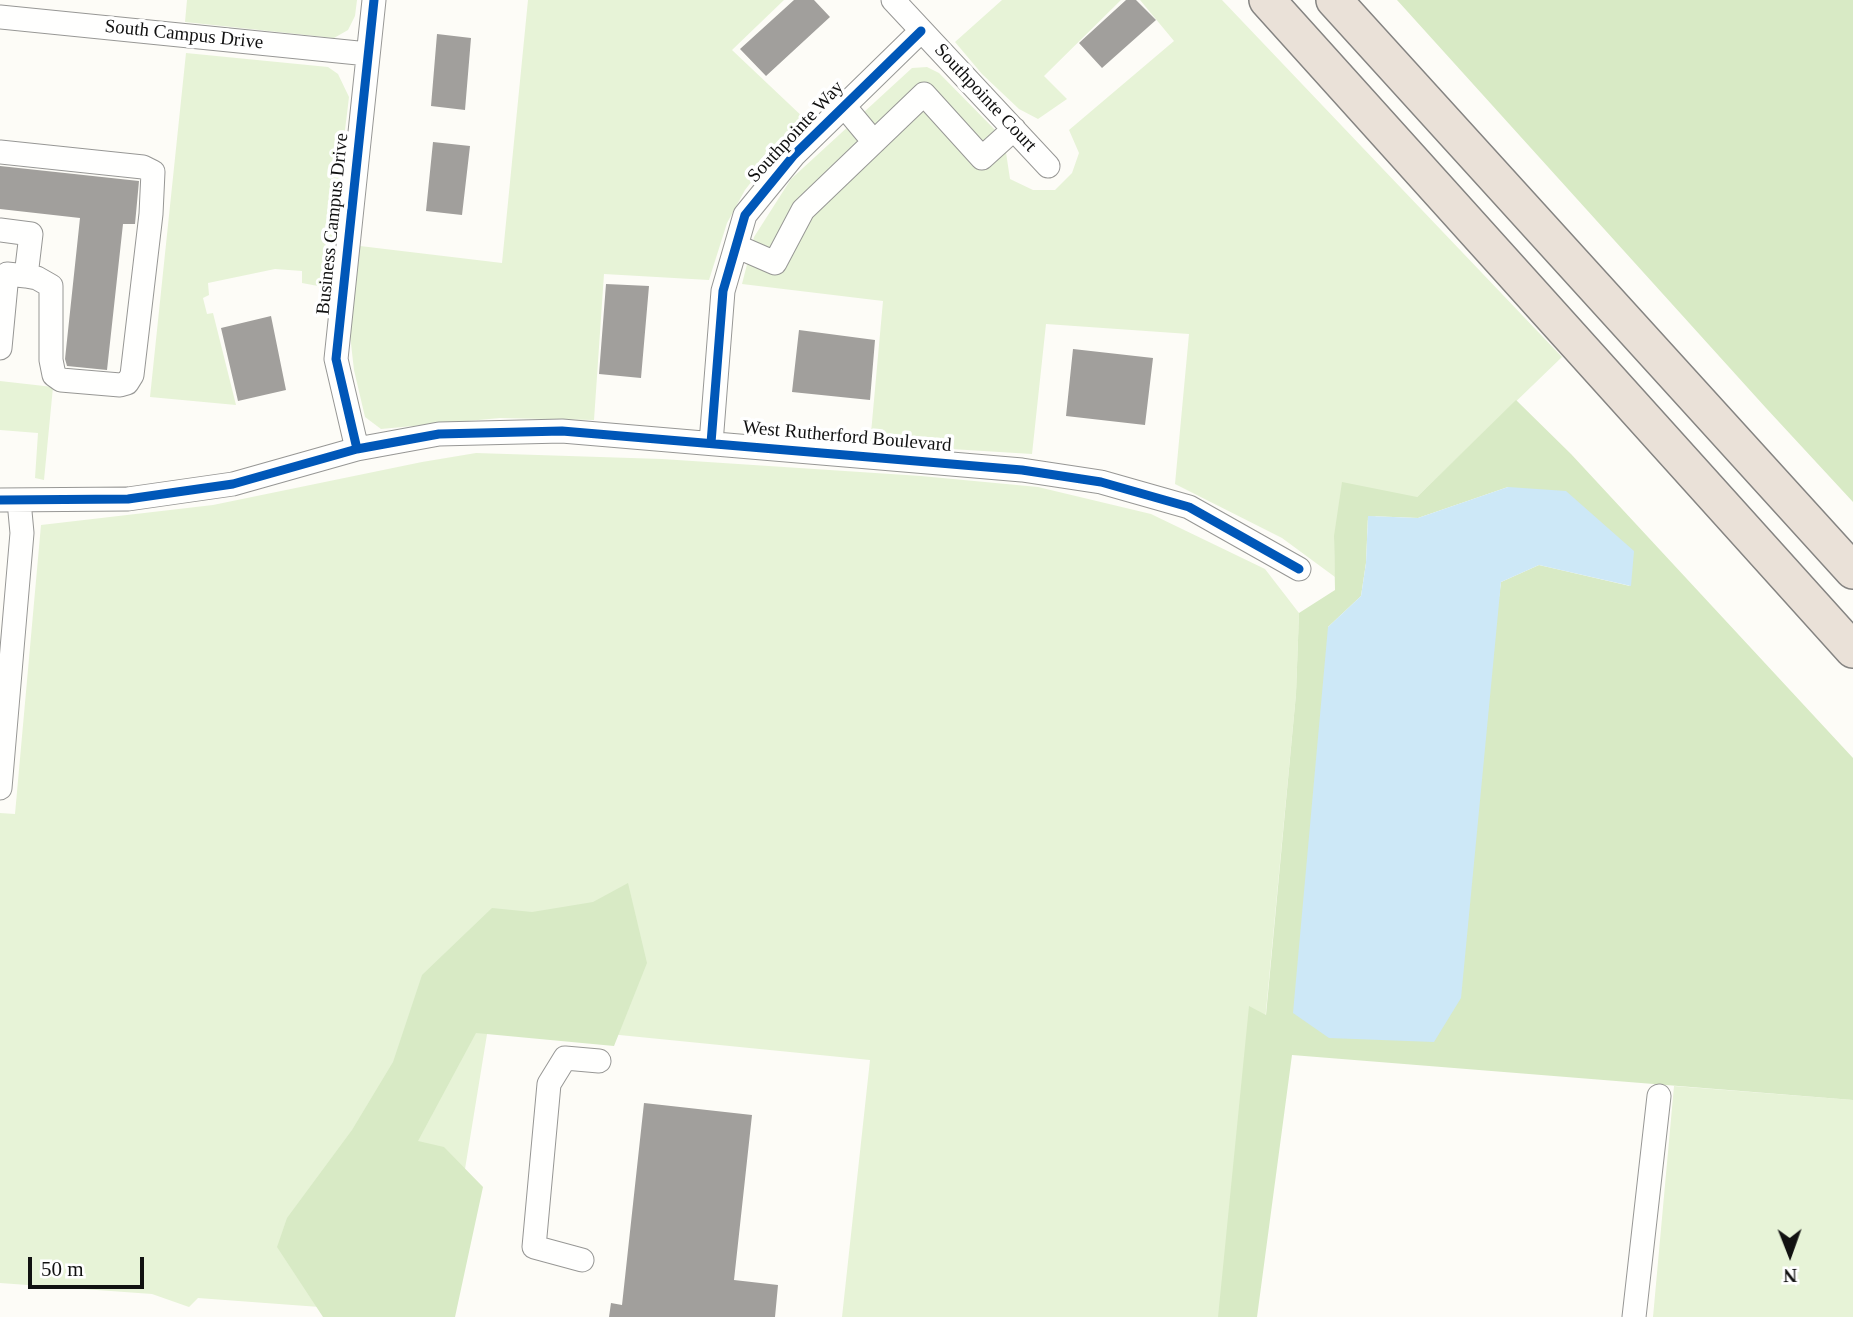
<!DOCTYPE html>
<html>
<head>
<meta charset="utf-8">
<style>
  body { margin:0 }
  #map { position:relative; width:1853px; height:1317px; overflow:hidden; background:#fdfcf7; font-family:Georgia,serif }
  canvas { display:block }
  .north { position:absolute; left:1755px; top:1219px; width:70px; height:70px; -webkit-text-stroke:5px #fff; paint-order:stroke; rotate:179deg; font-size:19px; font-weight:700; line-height:28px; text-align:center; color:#111 }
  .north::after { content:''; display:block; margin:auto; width:24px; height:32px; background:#111; clip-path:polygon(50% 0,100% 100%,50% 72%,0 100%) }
  .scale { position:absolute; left:28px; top:1257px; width:116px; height:32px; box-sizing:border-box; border:4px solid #111; border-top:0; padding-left:9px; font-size:21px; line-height:24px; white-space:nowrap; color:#111; -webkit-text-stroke:5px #fff; paint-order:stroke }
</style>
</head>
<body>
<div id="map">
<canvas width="1853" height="1317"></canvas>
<div class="north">N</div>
<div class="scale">50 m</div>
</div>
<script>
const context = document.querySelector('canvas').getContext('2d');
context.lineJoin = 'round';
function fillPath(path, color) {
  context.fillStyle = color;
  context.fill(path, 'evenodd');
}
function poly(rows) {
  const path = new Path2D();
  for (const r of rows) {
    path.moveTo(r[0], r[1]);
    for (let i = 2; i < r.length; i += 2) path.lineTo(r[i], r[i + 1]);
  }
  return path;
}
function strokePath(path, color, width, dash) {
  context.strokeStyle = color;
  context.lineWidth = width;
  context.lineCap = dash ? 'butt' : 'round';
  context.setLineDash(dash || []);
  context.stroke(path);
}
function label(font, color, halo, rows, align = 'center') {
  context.font = font + ' Georgia,serif';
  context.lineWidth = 7;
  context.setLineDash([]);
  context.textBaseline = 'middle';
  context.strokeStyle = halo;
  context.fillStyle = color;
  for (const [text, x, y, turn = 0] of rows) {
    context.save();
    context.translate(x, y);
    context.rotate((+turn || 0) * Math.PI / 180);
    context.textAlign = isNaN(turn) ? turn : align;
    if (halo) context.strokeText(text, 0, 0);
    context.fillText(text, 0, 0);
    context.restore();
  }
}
const green = poly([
  [187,0,357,0,355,16,348,30,334,38,185,22],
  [528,0,784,0,732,50,806,120,777,149,745,190,727,223,709,280,604,274,594,420,500,418,381,429,365,417,354,370,350,335,360,246,502,263],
  [1002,0,1121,0,1044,76,1067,99,1038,119,1019,109,982,74,955,42],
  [1140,0,1222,0,1562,357,1417,497,1334,536,1335,577,1282,538,1175,484,1189,334,1046,324,1032,454,870,444,883,301,742,284,754,237,791,179,912,68,927,67,939,73,1004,139,1010,179,1033,190,1055,190,1072,173,1079,153,1069,130,1174,41],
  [186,53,328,67,338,74,349,97,327,279,318,286,302,283,302,271,275,269,208,283,209,295,203,298,207,314,213,313,236,405,150,397],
  [0,381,53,387,44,480,35,478,38,433,0,430],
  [476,453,662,459,921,476,1038,487,1151,514,1265,569,1299,613,1296,694,1262,1053,1222,1317,842,1317,870,1060,489,1022,441,1316,198,1298,189,1307,152,1294,0,1283,0,813,15,814,41,525,213,505,422,462],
  [1674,1086,1853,1100,1853,1317,1653,1317]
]);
const forest = poly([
  [1397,0,1853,0,1853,502,1766,408],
  [1516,400,1571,454,1853,758,1853,1100,1292,1055,1257,1317,1218,1317,1249,1006,1266,1015,1296,694,1299,613,1335,590,1334,536,1342,482,1417,497],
  [1508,487,1630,586,1539,565,1501,582,1496,621,1328,627,1361,596,1366,563,1368,516,1418,518],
  [628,883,647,963,614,1046,476,1033,418,1141,444,1147,483,1187,455,1317,323,1317,277,1247,287,1218,352,1130,393,1062,422,975,492,908,532,912,593,902]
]);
const water = poly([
  [1508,487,1566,491,1634,551,1631,586,1539,565,1501,582,1461,998,1434,1042,1329,1038,1293,1013,1328,627,1361,596,1366,563,1368,516,1418,518]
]);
const building = poly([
  [794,0,814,0,830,17,766,76,740,49],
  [1126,0,1136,0,1156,20,1102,68,1079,43],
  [437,34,471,38,465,110,431,106],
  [433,142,470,146,462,215,426,211],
  [0,166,139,181,135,224,123,224,107,370,67,366,65,359,80,218,0,209],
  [606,284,649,286,641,378,599,374],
  [271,316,286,390,238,401,221,328],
  [799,330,875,340,870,400,792,392],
  [1073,349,1153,358,1145,425,1066,416],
  [644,1103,752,1115,734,1280,778,1285,775,1317,609,1317,611,1303,622,1305]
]);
const minor = poly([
  [893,0,1048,166],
  [0,17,368,54],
  [844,106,874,142],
  [0,152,143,167,153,172,151,214,132,375,127,383,120,385,61,380,54,375,51,360,51,286,37,278,26,276,31,234,0,230],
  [736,246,775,263,803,210,924,94,982,158,1014,129],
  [0,348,7,274,26,276],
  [711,443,723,291,745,215,794,155,921,31],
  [357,449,336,359,374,0],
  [0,500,128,499,233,484,357,449,439,434,562,431,1022,470,1101,482,1189,507,1299,569],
  [0,788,22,533,19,501],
  [582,1260,534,1247,549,1084,565,1058,599,1061],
  [1634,1317,1659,1096]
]);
const highway = poly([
  [1267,0,1853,650],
  [1334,0,1853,571]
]);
const cycleway = poly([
  [711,443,723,291,745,215,794,155,921,31],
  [357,449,336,359,374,0],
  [0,500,128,499,233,484,357,449,439,434,562,431,1022,470,1101,482,1189,507,1299,569]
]);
const streetNames = [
  ["South Campus Drive",184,35,6],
  ["Southpointe Court",985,98,47],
  ["Southpointe Way",796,132,-47],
  ["Business Campus Drive",333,224,-84],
  ["West Rutherford Boulevard",847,437,5]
];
fillPath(green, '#e7f3d7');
fillPath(forest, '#d8eac5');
fillPath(water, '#cde8f7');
fillPath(building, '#a19f9c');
strokePath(minor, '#979795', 25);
strokePath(highway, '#858482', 38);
strokePath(minor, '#fffffe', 23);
strokePath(highway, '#eae1d8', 35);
strokePath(cycleway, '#0057b8', 9);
label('19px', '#111', '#fff', streetNames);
</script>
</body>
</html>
